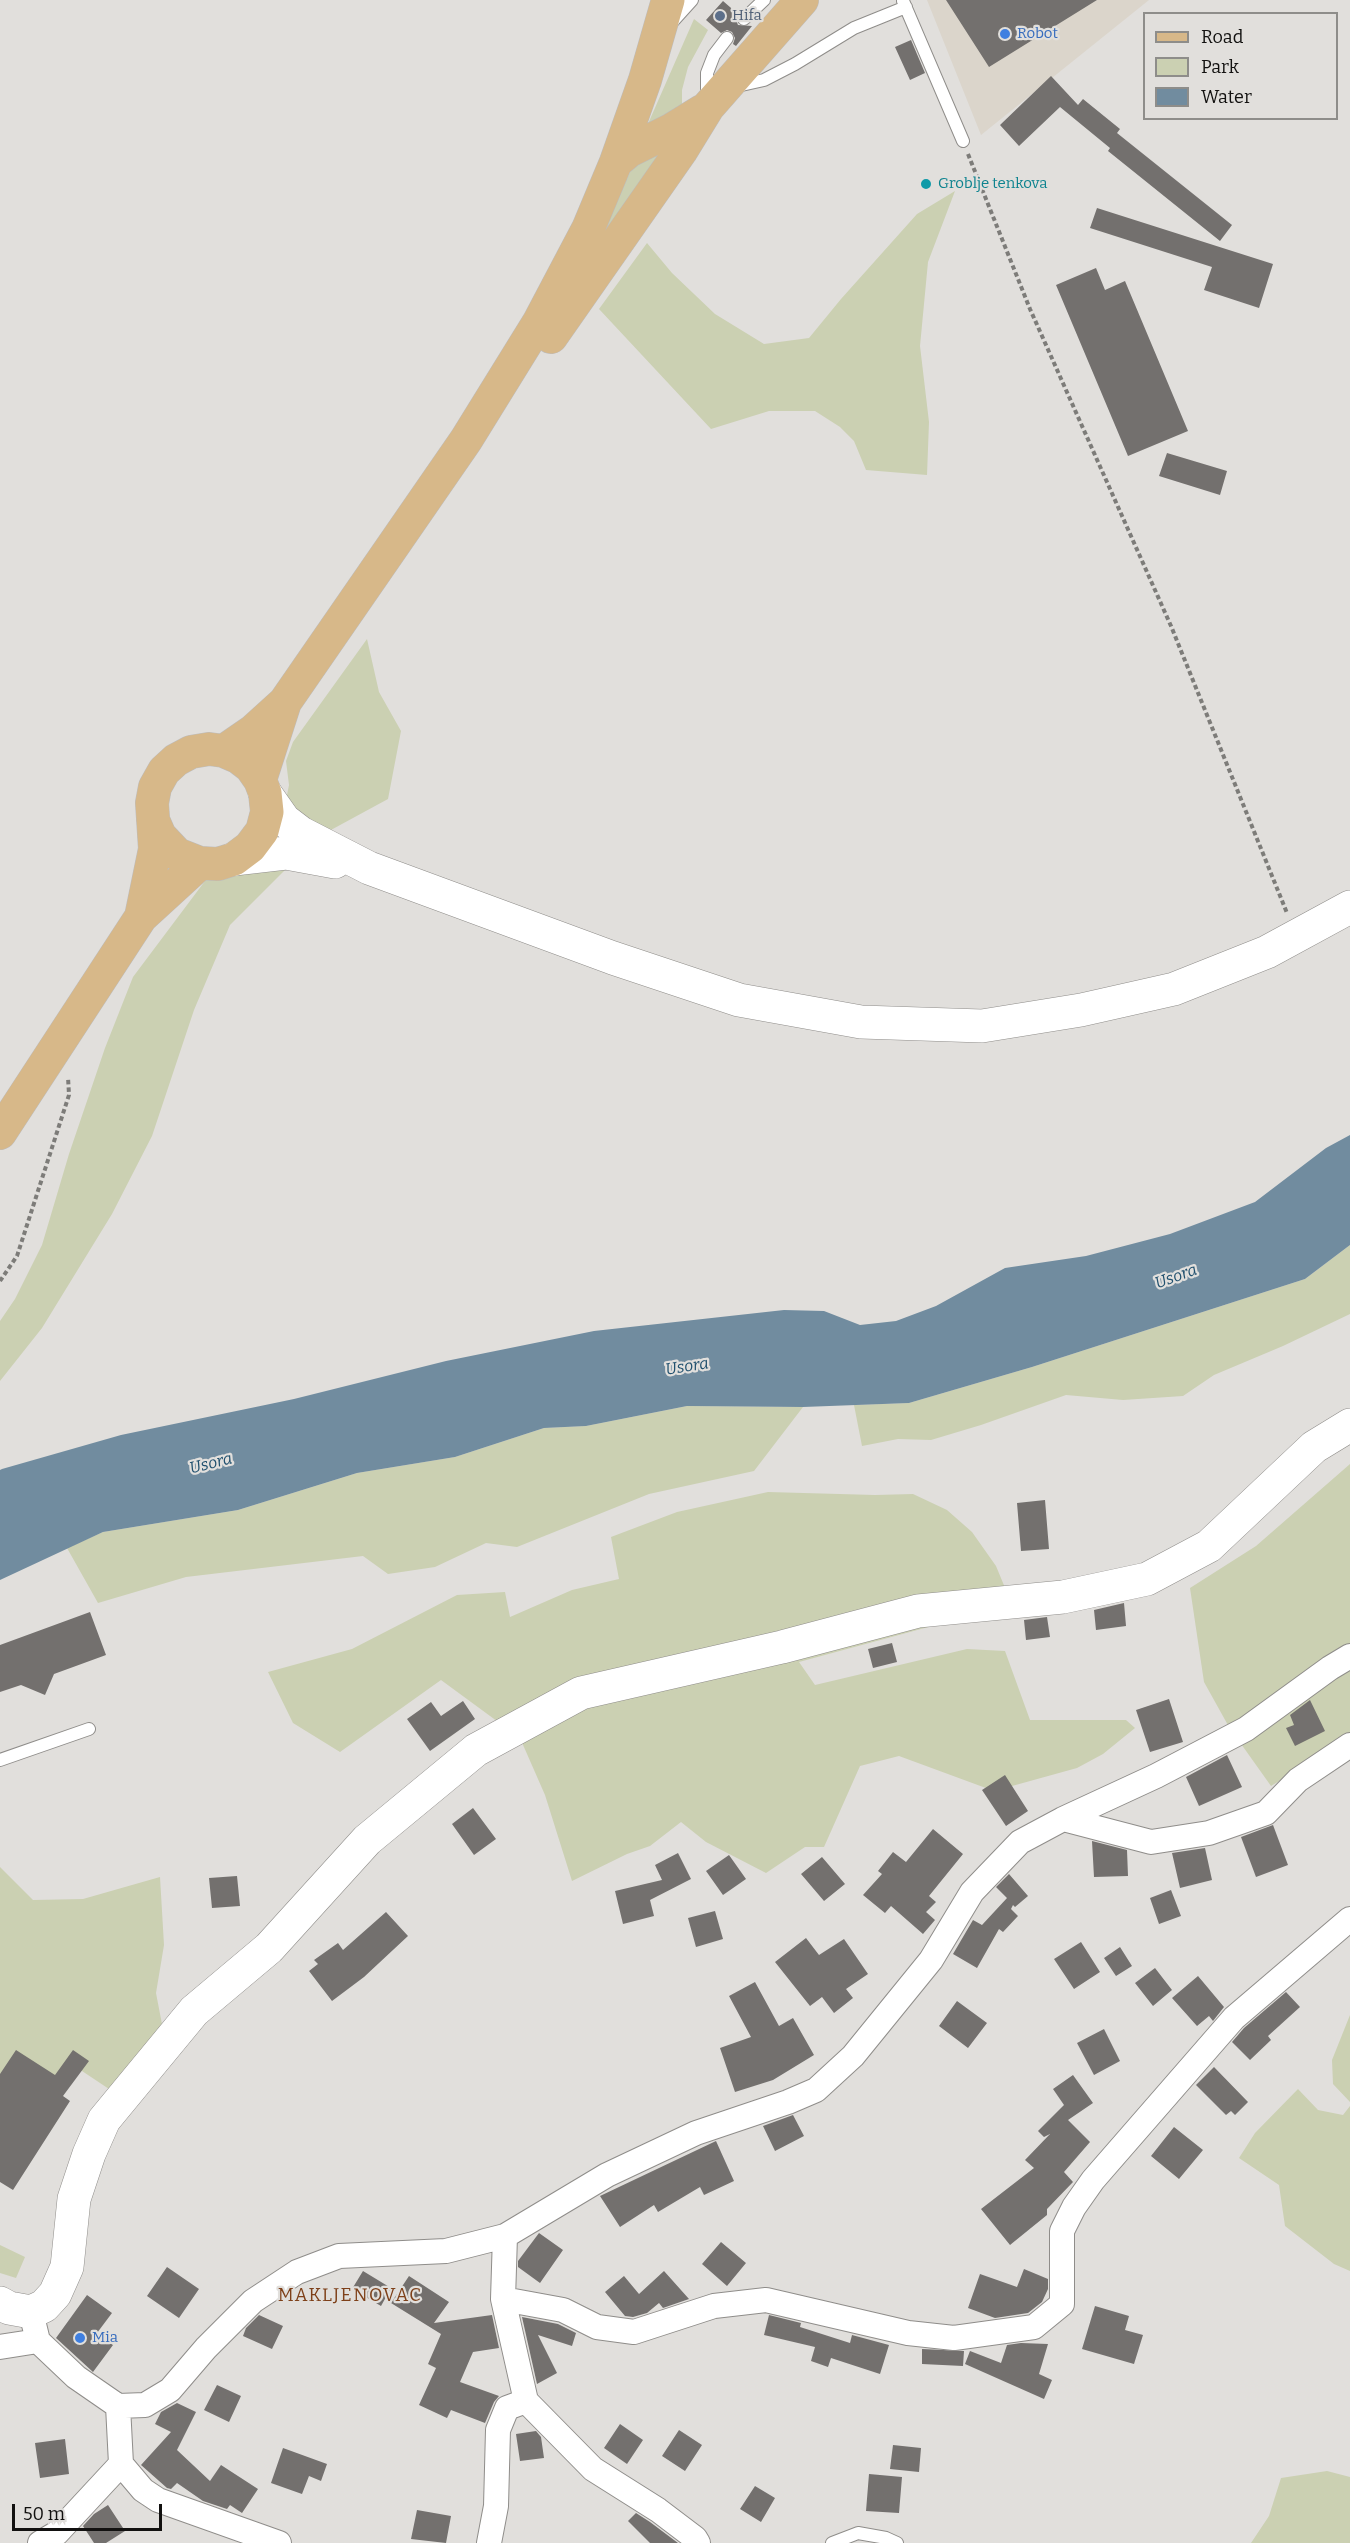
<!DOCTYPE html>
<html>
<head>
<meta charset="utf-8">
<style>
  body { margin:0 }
  #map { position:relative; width:1350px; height:2543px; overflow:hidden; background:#e1dfdc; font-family:Bitter,serif }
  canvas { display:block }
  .legend { position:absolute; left:1143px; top:12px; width:195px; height:108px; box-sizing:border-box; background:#e1dfdc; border:2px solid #8e8d8a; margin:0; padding:8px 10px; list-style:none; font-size:18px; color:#121110 }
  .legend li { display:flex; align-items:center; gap:12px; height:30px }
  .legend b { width:30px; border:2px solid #8e8d8a }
  .scale { position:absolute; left:12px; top:2504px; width:150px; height:27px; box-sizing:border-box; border:3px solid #121110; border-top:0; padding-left:8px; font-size:18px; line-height:21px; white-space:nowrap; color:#121110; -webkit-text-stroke:4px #e1dfdc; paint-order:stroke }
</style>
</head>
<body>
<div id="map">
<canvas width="1350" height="2543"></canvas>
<ul class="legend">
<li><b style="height:8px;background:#d7b889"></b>Road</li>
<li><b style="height:16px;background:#cbd0b2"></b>Park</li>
<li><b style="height:16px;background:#718c9f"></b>Water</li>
</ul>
<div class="scale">50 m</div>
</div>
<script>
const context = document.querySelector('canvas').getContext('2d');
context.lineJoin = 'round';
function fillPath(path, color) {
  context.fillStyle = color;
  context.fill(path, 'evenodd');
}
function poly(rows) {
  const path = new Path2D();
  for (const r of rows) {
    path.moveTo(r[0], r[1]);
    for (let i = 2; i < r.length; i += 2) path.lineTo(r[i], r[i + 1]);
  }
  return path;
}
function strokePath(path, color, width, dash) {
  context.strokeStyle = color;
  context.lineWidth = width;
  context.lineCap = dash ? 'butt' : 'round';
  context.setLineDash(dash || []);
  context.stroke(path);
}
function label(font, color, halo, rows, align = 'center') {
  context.font = font + ' Bitter,serif';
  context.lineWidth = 4.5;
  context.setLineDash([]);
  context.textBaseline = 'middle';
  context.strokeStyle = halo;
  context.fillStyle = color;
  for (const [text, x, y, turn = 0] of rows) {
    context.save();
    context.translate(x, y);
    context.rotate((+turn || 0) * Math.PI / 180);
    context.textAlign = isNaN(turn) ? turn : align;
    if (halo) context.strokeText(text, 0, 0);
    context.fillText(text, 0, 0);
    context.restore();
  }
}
const built = poly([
  [927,0,1149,0,981,135]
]);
const green = poly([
  [694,19,708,30,688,67,682,90,682,114,647,126],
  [672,145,594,250,637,157],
  [955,191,928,262,920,346,929,422,927,475,866,470,854,441,840,427,815,411,769,411,711,429,599,309,647,243,672,273,715,314,764,344,809,338,841,299,917,214],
  [367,639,379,692,401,731,388,799,318,837,230,925,194,1010,152,1136,112,1214,42,1328,0,1381,0,1321,15,1299,42,1245,69,1154,105,1048,133,977,214,869,283,815,289,785,286,761,293,742],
  [1350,1245,1350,1314,1283,1346,1214,1375,1183,1396,1123,1400,1066,1395,981,1425,931,1440,898,1439,862,1446,854,1405,909,1403,1032,1367,1305,1279],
  [687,1406,803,1407,754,1471,649,1494,517,1547,486,1543,435,1567,388,1574,363,1556,186,1577,98,1603,67,1548,103,1532,238,1510,357,1473,455,1457,544,1428,586,1426],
  [1350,1464,1350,1742,1339,1744,1271,1786,1229,1727,1204,1682,1190,1588,1256,1546],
  [768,1492,875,1495,913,1494,947,1510,972,1532,996,1566,1015,1612,932,1626,799,1662,815,1685,967,1649,1005,1651,1030,1720,1126,1720,1135,1728,1103,1754,1077,1768,994,1791,899,1756,860,1766,824,1847,805,1847,766,1873,706,1842,681,1822,650,1846,627,1854,572,1881,545,1795,520,1738,441,1680,340,1752,293,1723,268,1672,352,1649,457,1595,505,1592,510,1617,572,1590,619,1579,611,1537,677,1512],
  [0,1867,33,1900,83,1899,160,1877,164,1945,156,1993,166,2045,115,2093,76,2067,0,2098],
  [1350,2015,1350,2102,1333,2084,1332,2060],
  [1298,2089,1318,2110,1343,2115,1350,2106,1350,2271,1334,2264,1285,2226,1279,2185,1239,2158,1255,2133],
  [0,2245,25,2257,16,2278,0,2273],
  [1327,2471,1350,2477,1350,2543,1251,2543,1269,2516,1281,2478]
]);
const water = poly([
  [1350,1135,1350,1245,1305,1279,1032,1367,909,1403,803,1407,687,1406,586,1426,544,1428,455,1457,357,1473,238,1510,103,1532,0,1580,0,1470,2,1469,121,1435,294,1399,446,1361,594,1331,784,1310,824,1311,860,1325,896,1321,936,1306,1005,1268,1086,1256,1170,1234,1255,1202,1326,1148]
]);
const building = poly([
  [946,0,1097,0,989,67],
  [723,1,738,14,736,20,738,25,752,26,736,46,733,44,735,38,732,32,727,30,721,33,706,20],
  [911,40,925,73,910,80,895,47],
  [1051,76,1078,105,1083,99,1120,129,1117,133,1232,225,1220,241,1108,151,1110,148,1060,107,1019,146,1000,125],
  [1097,208,1273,264,1259,308,1204,290,1212,267,1090,228],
  [1096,268,1105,290,1125,281,1188,431,1128,456,1056,285],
  [1167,453,1227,471,1220,495,1159,476],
  [1045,1500,1049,1549,1021,1551,1017,1503],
  [1124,1603,1126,1626,1096,1630,1094,1610],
  [90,1612,106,1655,54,1674,45,1695,21,1685,0,1692,0,1645],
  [1047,1617,1050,1637,1026,1640,1024,1620],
  [892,1643,897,1662,873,1668,868,1649],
  [1169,1699,1183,1742,1150,1752,1136,1710],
  [1310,1700,1325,1731,1295,1746,1286,1728,1294,1725,1290,1715],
  [463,1701,475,1719,430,1751,407,1719,431,1702,441,1716],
  [1227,1755,1242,1787,1199,1806,1186,1777],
  [1005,1775,1028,1811,1006,1826,982,1790],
  [473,1808,496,1839,474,1855,452,1824],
  [1273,1825,1288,1865,1256,1877,1241,1837],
  [933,1829,963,1854,929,1896,936,1902,926,1912,935,1920,923,1934,891,1906,885,1913,863,1895,882,1874,878,1871,893,1852,906,1862],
  [1092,1841,1127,1850,1128,1876,1094,1877],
  [1205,1848,1212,1880,1180,1888,1172,1853],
  [678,1853,691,1879,650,1900,654,1916,623,1924,615,1891,662,1880,655,1865],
  [729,1855,746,1879,723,1895,706,1871],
  [822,1857,845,1884,824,1901,801,1874],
  [1009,1874,1028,1896,1015,1907,1013,1905,1011,1909,1018,1916,1003,1932,999,1929,977,1968,953,1954,973,1920,982,1925,1007,1898,996,1887],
  [237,1876,240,1906,212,1908,209,1878],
  [1171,1890,1181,1916,1159,1924,1150,1898],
  [715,1911,723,1939,696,1947,688,1918],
  [386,1912,408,1936,364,1977,332,2001,309,1971,318,1964,314,1960,338,1943,343,1950],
  [806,1938,819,1955,844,1939,868,1974,846,1989,853,1998,834,2013,822,1997,810,2006,775,1962],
  [1081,1942,1100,1972,1074,1989,1054,1959],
  [1120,1947,1132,1966,1116,1976,1104,1958],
  [1155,1968,1172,1990,1153,2006,1135,1983],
  [1198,1976,1224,2007,1213,2021,1209,2016,1197,2026,1172,1998],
  [755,1982,779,2026,793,2018,814,2055,773,2080,735,2092,720,2048,751,2037,729,1996],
  [1286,1992,1300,2007,1268,2036,1271,2040,1250,2060,1232,2042,1244,2028],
  [957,2001,987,2023,968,2048,939,2026],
  [1104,2029,1120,2061,1094,2075,1077,2043],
  [16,2050,55,2075,73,2050,89,2061,63,2096,70,2101,13,2190,0,2182,0,2074],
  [1214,2067,1248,2102,1235,2115,1231,2111,1226,2115,1196,2085],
  [1073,2075,1093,2103,1068,2120,1090,2142,1064,2172,1073,2182,1047,2209,1047,2215,1010,2245,981,2209,1034,2168,1025,2160,1050,2134,1044,2137,1038,2131,1064,2105,1053,2089],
  [793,2115,804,2136,775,2151,763,2126],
  [1174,2127,1203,2150,1179,2179,1151,2156],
  [716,2141,734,2181,704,2195,700,2187,658,2212,654,2205,620,2227,600,2196],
  [539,2233,563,2250,540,2283,518,2267,518,2261],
  [721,2242,746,2263,727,2286,702,2264],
  [167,2267,199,2289,179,2318,147,2296],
  [1024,2269,1048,2279,1048,2289,1042,2302,1028,2313,995,2318,968,2308,980,2274,1017,2287],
  [363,2271,391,2288,381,2306,352,2289],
  [664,2271,689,2299,663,2308,659,2303,647,2313,633,2317,625,2316,605,2292,624,2276,639,2294],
  [409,2276,449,2302,434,2323,492,2315,499,2348,473,2352,460,2382,499,2396,494,2402,485,2423,451,2410,447,2418,419,2405,436,2368,428,2364,441,2334,391,2303],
  [87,2295,112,2313,97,2333,113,2345,93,2372,56,2338],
  [1095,2306,1129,2316,1125,2330,1143,2335,1134,2364,1082,2349],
  [259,2315,283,2326,272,2349,243,2336,246,2328],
  [769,2315,801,2323,800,2327,850,2343,852,2335,889,2345,880,2374,831,2358,828,2367,811,2361,815,2347,764,2335],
  [522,2317,558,2324,576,2333,572,2346,538,2335,557,2373,537,2384],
  [1021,2343,1048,2344,1039,2374,1052,2380,1044,2399,965,2364,970,2351,1001,2363,1007,2345],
  [922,2349,964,2351,963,2366,922,2364],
  [217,2385,241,2396,229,2422,204,2410],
  [177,2403,196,2412,177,2450,210,2481,221,2465,258,2489,242,2513,230,2505,227,2509,203,2501,177,2483,171,2489,167,2488,141,2465,171,2432,155,2424,161,2412],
  [620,2424,643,2440,627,2464,604,2448],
  [679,2430,702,2445,685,2471,662,2456],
  [536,2431,541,2437,544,2458,520,2461,516,2434],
  [65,2439,69,2474,40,2478,35,2443],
  [893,2445,921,2448,919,2472,890,2469],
  [283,2448,327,2464,321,2481,309,2476,302,2494,271,2483],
  [869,2474,902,2477,899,2513,866,2511],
  [755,2486,775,2498,761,2522,740,2509],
  [108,2505,125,2531,106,2543,94,2543,83,2526,94,2514],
  [417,2510,451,2516,446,2543,411,2539],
  [636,2513,650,2522,678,2543,650,2543,628,2521]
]);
const path = poly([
  [968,154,1030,309,1171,626,1287,913],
  [0,1281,17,1256,69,1095,68,1077]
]);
const lane = poly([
  [903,1,963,141],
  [744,19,764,0],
  [673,21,692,0],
  [737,86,764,80,795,64,854,28,906,7],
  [707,100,707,73,714,55,727,38],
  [0,1760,89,1729],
  [832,2543,858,2533,886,2538,897,2543]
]);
const street = poly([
  [1063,1819,1156,1776,1246,1729,1330,1668,1350,1656],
  [503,2299,563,2310,597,2327,634,2332,714,2306,766,2300,908,2333,954,2338,1034,2327,1062,2304,1062,2231,1074,2207,1093,2180,1234,2018,1350,1919],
  [31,2312,38,2341,76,2377,118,2406,145,2405,170,2390,206,2348,253,2301,297,2272,339,2256,446,2251,505,2236,607,2175,696,2133,788,2102,816,2090,853,2056,931,1960,972,1892,1020,1842,1063,1819,1151,1842,1209,1833,1266,1813,1298,1780,1350,1745],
  [0,2347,38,2341],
  [526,2401,593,2469,658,2510,695,2538,698,2543],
  [118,2406,121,2464,143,2490,158,2500,279,2543],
  [40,2543,57,2533,121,2464],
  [489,2543,496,2506,498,2430,507,2408,526,2401,503,2299,505,2236]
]);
const secondary = poly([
  [265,793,284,820,301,833,369,868,613,958,739,1000,861,1022,982,1026,1081,1010,1174,989,1267,952,1350,907],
  [234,859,286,853,335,862],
  [0,2303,9,2308,31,2312,44,2306,55,2294,67,2267,74,2199,89,2154,104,2120,194,2011,269,1948,367,1840,476,1750,581,1693,782,1647,918,1611,1063,1597,1147,1579,1209,1546,1314,1447,1350,1425]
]);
const primary = poly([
  [616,162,629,151,671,130,702,111],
  [551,337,681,151,708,107,802,0],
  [224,751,253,731,285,702,466,440,539,322,588,229,616,162,645,80,668,0],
  [260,780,285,702],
  [141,917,155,849,152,803,155,787,164,771,176,760,191,752,209,749,224,751,238,757,251,767,260,780,265,793,267,812,262,831,250,847,234,859,218,864,200,863,177,854,160,836,153,820],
  [0,1133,141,917,200,863]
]);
const markers = [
  [720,16,6,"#5c6f8a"],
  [1005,34,6,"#3f7fe0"],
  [926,184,6,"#0f9aa8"],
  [80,2338,6,"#3f7fe0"]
];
const serviceNames = [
  ["Hifa",732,16]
];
const shopNames = [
  ["Robot",1017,34],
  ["Mia",92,2338]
];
const cultureNames = [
  ["Groblje tenkova",938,184]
];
const waterNames = [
  ["Usora",1176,1277,-20],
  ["Usora",687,1367,-9],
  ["Usora",211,1464,-14]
];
const quarterNames = [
  ["MAKLJENOVAC",350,2296]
];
fillPath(built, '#dbd5cb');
fillPath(green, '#cbd0b2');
fillPath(water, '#718c9f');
fillPath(building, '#73706e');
strokePath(lane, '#8f8d8a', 14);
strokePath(street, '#8f8d8a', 26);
strokePath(secondary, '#8f8d8a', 34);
strokePath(primary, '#bdbcbc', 34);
strokePath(path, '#7d7c79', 4, [4.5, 3]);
strokePath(lane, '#fff', 12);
strokePath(street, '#fff', 24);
strokePath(secondary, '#fff', 33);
strokePath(primary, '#d7b889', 33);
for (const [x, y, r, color] of markers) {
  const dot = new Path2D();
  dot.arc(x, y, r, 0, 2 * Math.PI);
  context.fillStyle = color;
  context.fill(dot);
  strokePath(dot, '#e1dfdc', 2);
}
label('15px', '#4e5e75', '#e1dfdc', serviceNames, 'left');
label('15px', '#366cbe', '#e1dfdc', shopNames, 'left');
label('15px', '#0d838f', '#e1dfdc', cultureNames, 'left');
label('italic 16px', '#20506e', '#e1dfdc', waterNames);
context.letterSpacing = '1.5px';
label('18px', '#7e4019', '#e1dfdc', quarterNames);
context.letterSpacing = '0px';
</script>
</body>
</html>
